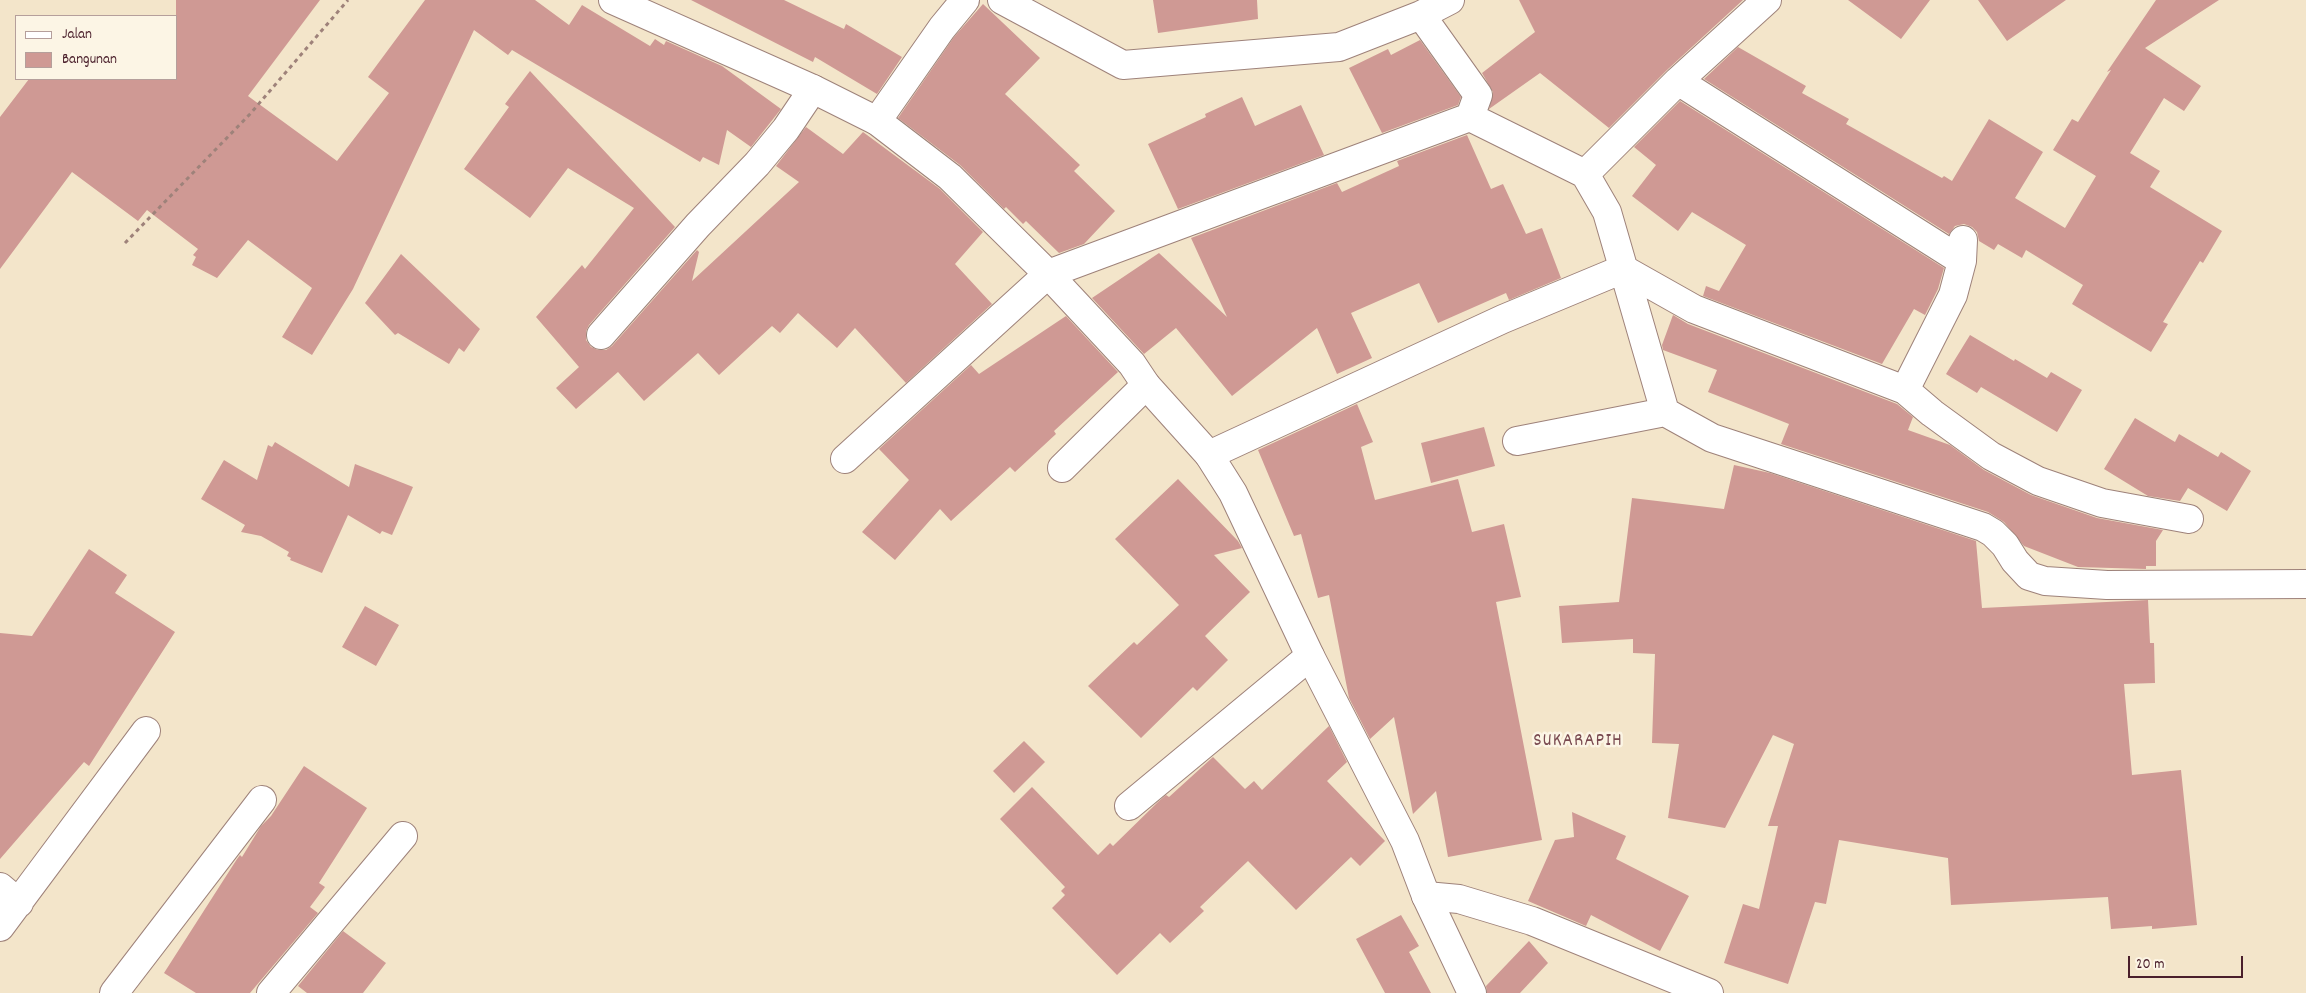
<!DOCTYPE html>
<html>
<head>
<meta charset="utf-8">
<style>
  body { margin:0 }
  #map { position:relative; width:2306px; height:993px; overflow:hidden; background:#f3e5ca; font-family:Dekko,sans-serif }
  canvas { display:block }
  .legend { position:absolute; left:15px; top:15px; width:162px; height:65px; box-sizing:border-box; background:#fcf5e5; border:1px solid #b59f9b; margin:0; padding:6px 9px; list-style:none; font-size:15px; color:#4a1f2b }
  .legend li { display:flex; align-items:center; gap:10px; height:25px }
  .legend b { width:25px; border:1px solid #b59f9b }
  .scale { position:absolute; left:2128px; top:956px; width:115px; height:22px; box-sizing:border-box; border:2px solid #4a1f2b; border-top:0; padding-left:6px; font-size:15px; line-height:18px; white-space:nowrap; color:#4a1f2b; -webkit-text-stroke:4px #fcf5e5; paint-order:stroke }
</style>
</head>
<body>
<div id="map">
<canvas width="2306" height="993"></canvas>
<ul class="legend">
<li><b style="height:6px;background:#fff"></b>Jalan</li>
<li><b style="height:14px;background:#cf9994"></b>Bangunan</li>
</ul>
<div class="scale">20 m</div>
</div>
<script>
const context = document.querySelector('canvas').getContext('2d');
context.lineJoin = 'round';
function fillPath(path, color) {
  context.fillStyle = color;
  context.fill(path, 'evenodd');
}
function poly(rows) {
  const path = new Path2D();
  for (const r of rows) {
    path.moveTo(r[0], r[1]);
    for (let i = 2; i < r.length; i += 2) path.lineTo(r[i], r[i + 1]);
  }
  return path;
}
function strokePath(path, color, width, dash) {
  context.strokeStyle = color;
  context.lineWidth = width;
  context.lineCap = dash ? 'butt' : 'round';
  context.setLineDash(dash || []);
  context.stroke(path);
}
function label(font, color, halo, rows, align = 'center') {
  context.font = font + ' Dekko,sans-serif';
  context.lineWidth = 5;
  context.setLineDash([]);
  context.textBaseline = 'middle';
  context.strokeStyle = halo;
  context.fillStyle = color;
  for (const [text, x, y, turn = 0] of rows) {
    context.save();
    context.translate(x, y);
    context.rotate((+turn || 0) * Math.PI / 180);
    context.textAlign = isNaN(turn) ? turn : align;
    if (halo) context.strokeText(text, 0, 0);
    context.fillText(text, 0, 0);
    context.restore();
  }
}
const building = poly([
  [176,0,320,0,248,96,337,161,389,93,368,77,425,0,535,0,569,25,582,5,650,46,655,39,664,45,666,41,722,66,781,109,751,147,727,130,719,165,703,157,700,162,512,50,508,55,474,30,353,289,312,355,282,337,312,288,248,240,217,278,192,265,196,257,193,255,198,249,147,210,138,221,72,172,0,269,0,117,29,79,176,79],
  [691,0,784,0,844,29,846,24,902,57,877,94,815,57,813,62],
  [1153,0,1257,0,1258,19,1158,33],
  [1519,0,1743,0,1667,70,1609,128,1540,73,1489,109,1493,92,1482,73,1535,32],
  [1848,0,1930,0,1901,39],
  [1978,0,2066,0,2007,41],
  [2156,0,2219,0,2145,48,2201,86,2184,111,2164,98,2130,153,2160,171,2150,187,2222,231,2203,263,2200,261,2163,322,2168,324,2151,352,2072,304,2083,285,2026,250,2022,258,1998,244,1994,250,1979,241,1977,232,1972,227,1964,224,1955,226,1949,234,1704,79,1738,47,1806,86,1802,93,1849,119,1846,124,1942,178,1944,176,1952,181,1989,119,2043,152,2015,198,2065,228,2096,176,2053,150,2072,119,2078,122,2111,70,2107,72],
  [983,4,1040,58,1005,94,1080,165,1074,171,1115,211,1084,244,1059,253,1026,221,1023,224,1006,207,1004,209,960,165,898,118,954,37],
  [1420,40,1461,97,1458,105,1382,133,1349,68,1388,49,1391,55],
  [530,71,675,227,589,325,586,331,586,340,591,347,598,350,606,350,612,346,697,250,699,252,692,281,799,182,776,166,806,127,843,154,863,132,940,189,983,232,955,264,992,304,906,383,855,328,837,348,798,313,780,333,772,326,719,375,698,353,644,401,618,372,576,409,556,388,579,367,536,317,582,265,585,269,634,208,568,168,530,218,464,169,509,107,505,104],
  [1242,97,1255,126,1301,105,1324,155,1178,209,1148,144,1206,117,1205,114],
  [1680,101,1944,268,1938,289,1925,315,1914,309,1882,364,1703,296,1706,286,1719,291,1746,245,1692,212,1678,231,1632,196,1656,165,1634,147],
  [1467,135,1491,189,1503,184,1526,234,1542,228,1561,278,1509,300,1506,293,1438,323,1419,283,1351,313,1372,358,1337,374,1317,328,1232,396,1176,328,1144,354,1092,298,1159,253,1227,317,1191,238,1337,183,1342,192,1399,166,1397,161],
  [401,254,480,329,464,352,459,348,449,364,398,333,395,335,365,303],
  [1673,315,1688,324,1897,404,1913,417,1908,430,1950,445,1984,470,2031,495,2097,518,2163,530,2156,541,2156,566,2146,566,2146,569,2078,567,2024,546,2004,522,1988,512,1781,444,1789,424,1708,392,1717,370,1663,350,1662,345],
  [1066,316,1118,372,1054,431,1056,434,1015,472,1010,467,951,521,940,509,895,560,862,532,909,480,879,449,971,365,979,374],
  [1970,335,2014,361,2015,359,2047,378,2051,372,2082,390,2057,432,1981,387,1977,393,1946,374],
  [1357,404,1373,442,1361,447,1375,500,1458,479,1472,532,1504,524,1521,597,1496,602,1542,840,1448,857,1436,791,1413,814,1394,717,1370,739,1349,698,1329,595,1318,598,1301,534,1294,536,1258,450],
  [2135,418,2175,442,2179,434,2218,457,2221,452,2251,471,2227,511,2188,488,2180,501,2148,496,2104,469],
  [1484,427,1495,466,1431,483,1421,443],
  [275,442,349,487,355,464,413,487,392,535,382,531,380,534,348,515,322,573,290,560,291,558,287,556,289,552,261,536,241,532,245,525,201,499,224,460,257,480,268,445,272,447],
  [1734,465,1770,473,1976,541,1982,608,2148,600,2150,643,2154,643,2155,683,2124,684,2132,775,2181,770,2197,925,2152,929,2152,926,2111,929,2108,897,1951,905,1948,858,1839,840,1826,904,1815,902,1788,984,1724,963,1743,904,1759,909,1778,826,1768,826,1794,744,1773,735,1725,828,1668,818,1679,744,1652,743,1655,654,1633,653,1633,639,1562,643,1559,606,1619,602,1632,498,1724,509],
  [1178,479,1238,541,1242,548,1214,555,1250,592,1205,636,1228,660,1197,691,1193,687,1141,738,1088,686,1134,642,1137,645,1179,605,1115,539],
  [89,549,127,575,115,593,175,632,89,766,84,762,0,859,0,633,32,636],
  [365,606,399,625,376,666,342,647],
  [1329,726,1347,762,1327,781,1385,841,1360,866,1351,857,1296,910,1248,861,1200,907,1204,911,1170,943,1160,933,1117,975,1052,908,1065,895,1061,891,1065,887,1000,819,1032,787,1098,855,1110,843,1113,846,1159,801,1166,795,1169,797,1213,757,1245,789,1254,781,1262,790],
  [1024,741,1045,762,1014,793,993,771],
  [304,766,367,808,319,883,325,887,310,907,318,913,250,993,196,993,164,973,237,859,240,855,242,857,261,826,271,816],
  [1572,812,1626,836,1616,859,1689,896,1660,951,1591,915,1586,926,1528,901,1555,840,1574,837],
  [1401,915,1419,946,1409,952,1431,993,1385,993,1356,939],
  [343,931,386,963,363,993,307,993,298,986],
  [1529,941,1548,963,1520,993,1487,993,1486,986]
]);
const path = poly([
  [125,243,250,114,348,0]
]);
const minor = poly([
  [1002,0,1123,65,1339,47,1421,15,1478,95,1470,117],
  [1421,15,1450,0],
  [1678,81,1767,0],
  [877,121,942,28,965,0],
  [1585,174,1678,81,1962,261],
  [601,335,698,225,757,164,786,129,813,89],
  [1905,390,1932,413,1991,456,2038,481,2102,503,2189,519],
  [1517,441,1665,412,1712,438,1983,527,1993,533,2005,545,2015,561,2029,576,2045,581,2107,585,2306,584],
  [1209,455,1503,319,1623,269,1694,309,1905,390,1953,295,1962,261,1963,240],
  [845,459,1048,274,1470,117,1585,174,1607,212,1665,412],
  [1062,468,1146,385],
  [1129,806,1310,656],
  [0,887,19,903],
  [1426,896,1459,899,1532,921,1709,993],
  [0,927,146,731],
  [114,993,262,800],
  [271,993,403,836]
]);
const tertiary = poly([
  [613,0,813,89,877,121,950,177,1048,274,1132,364,1146,385,1209,455,1233,493,1310,656,1405,841,1426,896,1472,993]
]);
const quarterNames = [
  ["SUKARAPIH",1578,742]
];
fillPath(building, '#cf9994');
strokePath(minor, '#9e827a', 30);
strokePath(tertiary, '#9e827a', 30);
strokePath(path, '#9e827a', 3, [4, 4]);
strokePath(minor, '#fff', 28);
strokePath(tertiary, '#fff', 28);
context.letterSpacing = '1px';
label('19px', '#794a50', '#fcf5e5', quarterNames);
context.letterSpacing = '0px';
</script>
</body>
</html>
